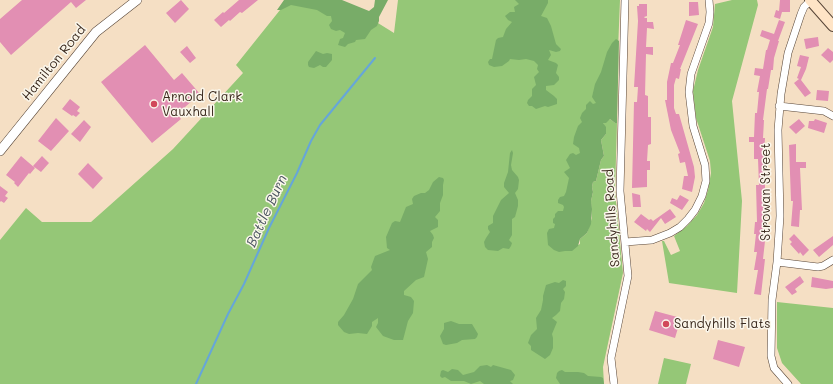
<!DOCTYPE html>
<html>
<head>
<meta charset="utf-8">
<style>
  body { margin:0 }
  canvas { display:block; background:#f5dfc4 }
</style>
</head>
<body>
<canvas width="833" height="384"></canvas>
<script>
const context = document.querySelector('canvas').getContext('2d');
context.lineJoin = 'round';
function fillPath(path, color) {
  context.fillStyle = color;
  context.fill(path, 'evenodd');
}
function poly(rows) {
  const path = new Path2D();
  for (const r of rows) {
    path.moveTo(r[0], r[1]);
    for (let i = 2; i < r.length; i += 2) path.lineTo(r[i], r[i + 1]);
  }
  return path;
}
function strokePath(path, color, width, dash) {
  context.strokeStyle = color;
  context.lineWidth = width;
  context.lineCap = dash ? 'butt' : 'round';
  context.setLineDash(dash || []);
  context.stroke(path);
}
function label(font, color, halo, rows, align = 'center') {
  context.font = font + ' Mali,sans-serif';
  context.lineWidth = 3;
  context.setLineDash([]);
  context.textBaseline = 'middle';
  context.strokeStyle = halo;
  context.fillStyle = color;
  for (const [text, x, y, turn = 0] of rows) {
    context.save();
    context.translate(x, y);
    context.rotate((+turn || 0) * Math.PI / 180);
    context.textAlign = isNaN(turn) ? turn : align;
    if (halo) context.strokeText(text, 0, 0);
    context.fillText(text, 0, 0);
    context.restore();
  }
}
const green = poly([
  [288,0,357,10,394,33,398,0,620,0,618,50,574,247,580,244,580,239,587,233,592,218,591,201,593,192,592,187,593,182,596,181,601,160,604,156,601,140,606,134,603,123,610,119,615,123,617,123,615,191,623,273,603,367,604,384,0,384,0,240,26,208,42,222,91,222,173,149,243,73,236,65],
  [732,0,757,0,758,5,732,101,742,201,737,293,669,283,662,241,664,241,671,255,680,251,674,236,687,226,697,215,704,203,708,190,711,173,710,161,696,118,693,91,698,70,713,27,715,4],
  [777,302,833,308,833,384,801,384,782,363,777,348],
  [664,358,691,364,686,384,658,384]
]);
const forest = poly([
  [284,0,342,0,369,11,374,7,375,0,388,0,379,17,379,21,377,26,371,30,365,39,356,40,355,42,348,44,345,47,338,45,340,39,343,38,345,33,340,30,336,31,331,29,329,25,332,21,331,16,327,16,317,10,291,5,281,10,277,10],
  [515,0,548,0,548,3,541,16,547,18,551,26,556,44,561,49,560,51,556,52,549,50,551,55,548,60,556,63,558,65,556,73,559,77,559,80,554,85,546,86,546,90,554,96,557,99,557,104,548,107,545,106,536,109,532,106,529,106,527,103,528,100,532,96,532,89,536,85,534,77,539,72,537,69,538,65,534,61,526,59,519,60,510,59,509,61,502,66,494,67,489,65,488,62,490,59,492,59,496,40,498,38,503,37,506,29,512,22,508,20,505,16,510,12,515,12,514,7,519,4],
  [616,39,619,41,617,123,615,123,610,119,606,123,603,123,606,127,606,134,601,140,604,156,601,160,596,181,593,182,592,187,593,192,591,201,592,209,591,224,587,233,580,239,578,246,572,251,565,251,559,252,554,250,548,245,547,233,549,229,554,228,555,224,553,223,553,219,555,217,555,214,558,211,563,211,564,207,563,205,558,203,558,200,560,197,564,196,566,192,569,178,564,172,570,168,566,160,570,154,573,153,576,155,580,153,579,148,573,144,574,137,578,126,582,122,580,118,582,113,586,109,586,105,590,101,593,104,596,103,592,97,595,84,601,72,607,52,612,43],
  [316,51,323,54,327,53,332,54,332,60,326,67,323,67,320,65,314,68,309,67,308,65,308,62],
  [512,150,513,153,511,165,512,170,518,177,519,180,518,189,515,193,518,200,518,206,515,217,512,219,512,235,509,240,512,243,511,246,509,249,503,248,498,251,488,250,485,247,484,242,486,238,490,232,488,229,488,226,493,223,493,216,501,200,509,193,504,187,504,183,508,172,510,153],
  [439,177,443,178,444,180,443,185,443,195,440,203,440,211,435,217,438,220,438,227,430,231,433,235,434,238,432,242,432,247,426,252,428,259,424,277,416,280,404,291,404,295,411,297,414,301,413,313,408,321,403,340,394,340,383,336,376,327,378,323,378,318,372,322,372,326,367,334,358,333,349,334,344,332,338,325,338,322,344,315,353,299,358,284,372,270,371,267,375,256,390,250,387,248,386,237,392,223,395,221,400,222,406,207,413,204,412,199,414,196,421,193,425,193,429,190,433,182],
  [563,280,566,281,566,286,563,289,565,292,564,299,561,303,560,311,556,315,552,318,557,322,552,334,553,338,553,348,550,355,545,359,531,350,531,346,528,343,531,335,537,329,536,318,541,310,543,300,543,296,546,285,555,282,559,283],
  [451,321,459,324,472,324,478,334,477,337,475,339,462,340,457,343,446,345,443,344,440,336,444,329,444,323],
  [487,365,491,367,493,365,511,370,515,375,513,380,510,381,513,384,484,384,480,381,471,384,464,381,451,381,445,377,442,378,440,376,441,371,443,370,448,372,452,369,458,370,463,375,474,372,480,366],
  [562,370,565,372,578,372,584,373,588,376,601,377,603,378,604,384,560,384,556,378,557,373,559,371]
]);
const stream = poly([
  [196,384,228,314,244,284,269,228,297,173,311,141,320,125,375,58]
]);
const building = poly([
  [22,0,86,0,76,8,71,2,11,55,0,42,0,19],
  [181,0,189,9,175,23,166,13],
  [239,0,258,0,242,13,240,12,230,21,229,20,221,27,214,20,223,12,224,13],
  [780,0,790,0,790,12,782,12,780,19,774,17,776,10,779,11],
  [689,2,698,2,699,15,689,16],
  [639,4,647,4,647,16,644,17,645,18,647,18,647,22,653,22,654,29,647,28,646,47,653,47,653,55,646,54,645,95,648,96,648,117,651,117,651,144,648,145,647,161,650,161,650,170,647,170,647,187,632,188,634,102,637,102,638,87,634,87,638,21,637,6,639,6],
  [686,20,698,24,680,69,681,69,679,79,676,78,674,85,674,108,676,114,679,114,694,167,695,177,692,192,682,189,684,176,688,176,685,162,680,163,678,154,680,153,671,130,665,100,667,100,667,82,671,63,673,63,680,45,678,45],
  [779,20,785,22,778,41,779,41,774,58,773,70,771,70,768,89,767,89,763,120,764,120,763,138,765,138,764,156,766,217,763,240,765,241,763,259,765,259,761,295,754,294,758,270,754,270,757,252,754,252,756,234,754,234,755,222,757,222,756,185,759,185,758,159,754,159,754,142,749,142,749,137,754,137,755,113,757,113,759,92,757,92,760,76,754,75,755,68,763,69,766,50,767,50,770,40,760,36,762,30,774,34],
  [818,37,819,46,806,49,804,39],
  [145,45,174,80,182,73,200,94,177,114,181,119,152,143,101,82],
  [187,46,196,58,190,63,180,52],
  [828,48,833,52,833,60,830,63,821,55],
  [800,55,809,57,806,69,801,80,811,93,805,97,794,83,799,79,797,78,801,67,797,66],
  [817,90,829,91,828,101,816,100],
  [70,99,80,107,77,111,80,113,76,117,73,115,72,116,62,109],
  [56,118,69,131,51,151,38,141],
  [799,119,805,126,796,134,789,127],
  [815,119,827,123,824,133,808,128,809,121,814,121],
  [84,120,91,127,80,142,71,134],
  [796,144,796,162,806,162,806,168,800,168,802,210,800,210,799,227,791,226,793,201,791,201,789,145],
  [21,156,35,168,30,174,29,173,18,187,14,183,15,182,6,175],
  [42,156,49,163,41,172,33,166],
  [88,163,103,178,93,189,78,174],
  [0,186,8,192,5,196,8,198,4,203,1,201,0,202],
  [632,193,640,195,641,207,633,207],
  [680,195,689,200,682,210,670,203,672,198,677,200],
  [670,209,676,217,665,224,661,218,650,232,647,229,646,231,634,222,641,214,649,220,651,219,653,221],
  [794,234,809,250,803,256,800,252,799,254,790,244,792,242,789,239],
  [833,236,833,245,819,257,813,250],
  [800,276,804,282,795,289,797,292,792,295,785,287],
  [812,277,833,281,833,288,826,289,811,287],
  [655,311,681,318,675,338,649,330],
  [718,340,745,347,739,367,713,359]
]);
const minor = poly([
  [779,106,824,111,833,116],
  [625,242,652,240,670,233,680,227,688,219,695,210,702,196,706,181,705,165,693,126,689,92,691,74,709,23,710,12,709,0],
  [777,262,818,267,823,266,833,260],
  [614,384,611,358,628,276,620,191,625,0],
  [788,384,774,368,771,356,772,300,777,262,780,216,778,130,781,94,788,53,801,14,804,7,810,1]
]);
const tertiary = poly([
  [0,151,96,32,137,0]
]);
const secondary = poly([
  [810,0,833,26]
]);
const markers = [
  [154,104,4,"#d1495b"],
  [666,324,4,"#d1495b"]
];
const streetNames = [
  ["Hamilton Road",54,63,-51],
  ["Strowan Street",766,192,-90],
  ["Sandyhills Road",612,218,-94]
];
const poiNames = [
  ["Arnold Clark",162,97],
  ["Vauxhall",162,112],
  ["Sandyhills Flats",674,324]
];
const waterNames = [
  ["Battle Burn",267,211,-65]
];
fillPath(green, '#95c777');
fillPath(forest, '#78ac68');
strokePath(stream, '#66a6d9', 2);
fillPath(building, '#e28fb3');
strokePath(minor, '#574537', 8);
strokePath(tertiary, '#574537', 10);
strokePath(secondary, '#574537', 12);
strokePath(minor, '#fff', 7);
strokePath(tertiary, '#fff', 9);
strokePath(secondary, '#ffe4c6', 10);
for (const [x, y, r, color] of markers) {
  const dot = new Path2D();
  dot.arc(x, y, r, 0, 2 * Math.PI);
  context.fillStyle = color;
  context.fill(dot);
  strokePath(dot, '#fbf7ec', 1.5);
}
label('13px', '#3b2a1e', '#fbf7ec', streetNames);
label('13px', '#3b2a1e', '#fbf7ec', poiNames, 'left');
label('italic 14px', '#4a555f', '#fbf7ec', waterNames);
</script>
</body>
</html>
